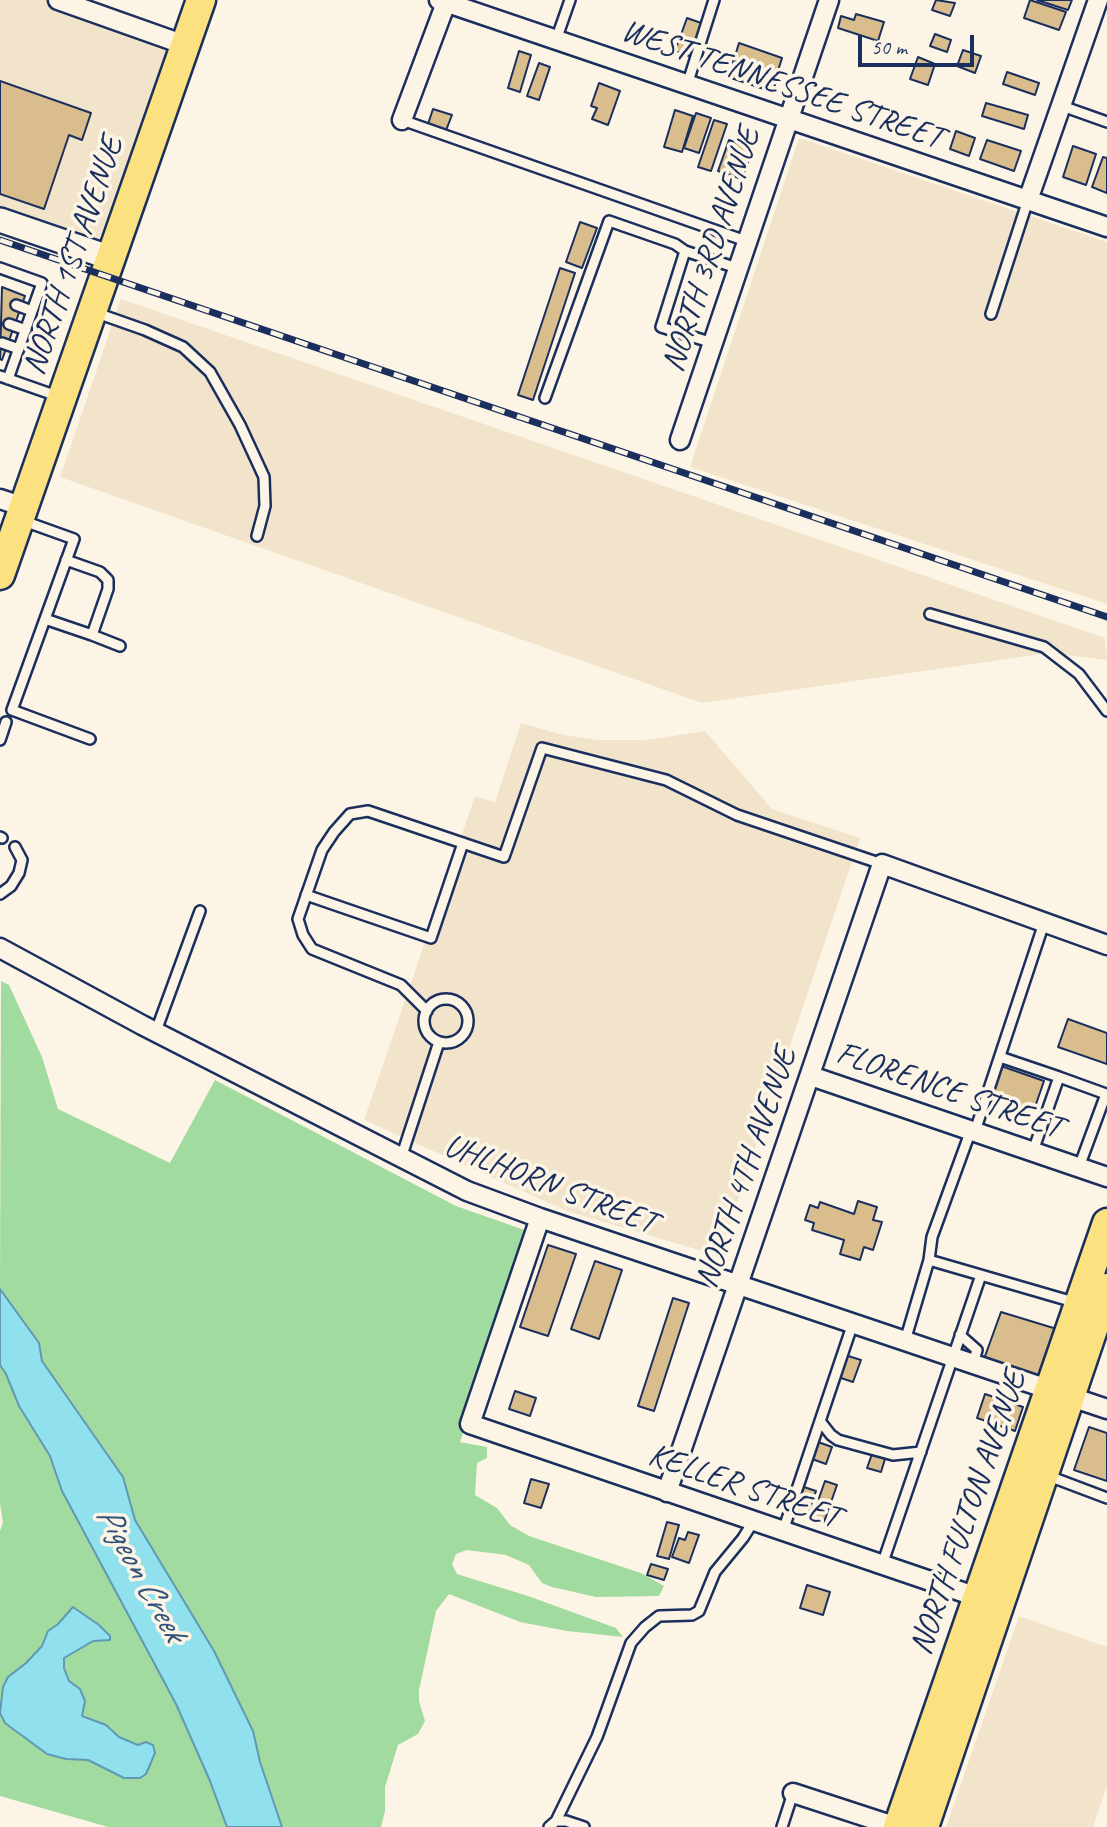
<!DOCTYPE html>
<html>
<head>
<meta charset="utf-8">
<style>
  body { margin:0 }
  #map { position:relative; width:1107px; height:1827px; overflow:hidden; background:#fcf5e5; font-family:Caveat,sans-serif }
  canvas { display:block }
  .scale { position:absolute; left:858px; top:35px; width:116px; height:32px; box-sizing:border-box; border:4px solid #1b2f5e; border-top:0; padding-left:9px; font-size:21px; line-height:24px; white-space:nowrap; color:#1b2f5e; -webkit-text-stroke:5px #fcf5e5; paint-order:stroke }
</style>
</head>
<body>
<div id="map">
<canvas width="1107" height="1827"></canvas>
<div class="scale">50 m</div>
</div>
<script>
const context = document.querySelector('canvas').getContext('2d');
context.lineJoin = 'round';
function fillPath(path, color) {
  context.fillStyle = color;
  context.fill(path, 'evenodd');
}
function poly(rows) {
  const path = new Path2D();
  for (const r of rows) {
    if (r.length === 3) {
      path.moveTo(r[0] + r[2], r[1]);
      path.arc(r[0], r[1], r[2], 0, 2 * Math.PI);
      continue;
    }
    path.moveTo(r[0], r[1]);
    for (let i = 2; i < r.length; i += 2) path.lineTo(r[i], r[i + 1]);
  }
  return path;
}
function strokePath(path, color, width, dash) {
  context.strokeStyle = color;
  context.lineWidth = width;
  context.lineCap = dash ? 'butt' : 'round';
  context.setLineDash(dash || []);
  context.stroke(path);
}
function label(font, color, halo, rows, align = 'center') {
  context.font = font + ' Caveat,sans-serif';
  context.lineWidth = 7;
  context.setLineDash([]);
  context.textBaseline = 'middle';
  context.strokeStyle = halo;
  context.fillStyle = color;
  for (const [text, x, y, turn = 0] of rows) {
    context.save();
    context.translate(x, y);
    context.rotate((+turn || 0) * Math.PI / 180);
    context.textAlign = isNaN(turn) ? turn : align;
    if (halo) context.strokeText(text, 0, 0);
    context.fillText(text, 0, 0);
    context.restore();
  }
}
const built = poly([
  [0,0,58,0,185,45,111,258,0,219],
  [799,138,1107,242,1107,604,690,467],
  [121,299,1105,638,1107,660,1049,653,702,703,60,477],
  [521,723,563,735,598,740,646,740,705,731,772,809,860,838,719,1256,567,1211,364,1120,475,796,495,802],
  [1019,1616,1107,1647,1107,1786,1093,1827,946,1827]
]);
const green = poly([
  [1,981,9,985,42,1057,58,1109,170,1163,215,1080,456,1206,530,1232,460,1442,487,1447,487,1458,477,1463,475,1495,497,1508,510,1525,529,1536,641,1573,664,1586,659,1596,596,1597,552,1587,542,1583,529,1565,506,1555,467,1550,456,1554,452,1564,457,1574,528,1596,616,1628,623,1637,567,1631,520,1622,449,1594,436,1611,419,1690,419,1701,425,1721,418,1734,398,1745,385,1787,385,1811,381,1827,282,1827,260,1762,253,1731,214,1651,135,1520,123,1477,42,1361,39,1343,0,1289],
  [0,1365,6,1374,19,1406,50,1456,62,1491,176,1704,210,1781,227,1827,108,1827,0,1796,0,1531,3,1522,0,1504]
]);
const water = poly([
  [0,1289,39,1343,42,1361,123,1477,135,1520,214,1651,253,1731,260,1762,282,1827,227,1827,210,1781,176,1704,62,1491,50,1456,19,1406,6,1374,0,1365,0,1289],
  [73,1607,99,1625,110,1636,110,1640,93,1641,64,1658,64,1668,69,1681,80,1689,85,1701,82,1716,106,1725,119,1737,138,1745,146,1742,153,1745,155,1753,146,1774,140,1778,124,1778,88,1760,66,1759,47,1754,5,1723,0,1713,3,1687,8,1677,26,1663,42,1646,48,1631,58,1624,73,1607]
]);
const building = poly([
  [936,0,955,3,950,16,932,10,936,0],
  [1030,0,1066,12,1059,30,1024,18,1030,0],
  [1037,0,1072,0,1068,10,1037,0],
  [856,14,884,22,878,41,838,28,841,16,854,20,856,14],
  [687,18,704,24,692,57,675,51,687,18],
  [935,34,951,40,947,52,930,46,935,34],
  [739,43,782,58,777,74,734,59,739,43],
  [963,50,981,56,975,73,957,66,963,50],
  [519,51,531,55,520,92,508,88,519,51],
  [918,57,935,64,928,85,910,79,918,57],
  [733,60,778,75,773,92,728,77,733,60],
  [539,63,550,67,539,100,527,96,539,63],
  [1007,72,1039,83,1035,95,1003,84,1007,72],
  [0,81,91,113,82,140,69,135,44,209,0,194,0,81],
  [599,83,620,91,608,125,592,119,597,108,591,106,599,83],
  [986,103,1028,115,1024,129,982,116,986,103],
  [433,109,452,115,445,133,427,127,433,109],
  [675,110,693,116,682,152,664,147,675,110],
  [696,113,711,118,699,153,684,148,696,113],
  [714,120,727,124,711,171,698,167,714,120],
  [956,131,975,138,969,156,950,149,956,131],
  [729,140,753,149,742,179,718,171,729,140],
  [987,140,1021,151,1014,171,980,159,987,140],
  [1073,146,1096,154,1086,185,1063,177,1073,146],
  [1103,157,1107,158,1107,193,1092,187,1103,157],
  [580,222,597,228,582,268,566,262,580,222],
  [560,268,575,273,533,400,518,395,560,268],
  [2,287,25,296,2,360,0,359,2,287],
  [1068,1019,1107,1033,1107,1064,1058,1047,1068,1019],
  [1001,1066,1044,1081,1034,1110,991,1095,1001,1066],
  [858,1201,877,1207,873,1220,882,1222,873,1250,864,1247,860,1260,840,1254,844,1240,812,1230,814,1223,805,1220,810,1205,818,1208,820,1202,854,1214,858,1201],
  [548,1245,576,1254,548,1336,520,1327,548,1245],
  [595,1261,622,1270,599,1339,571,1329,595,1261],
  [673,1298,689,1303,654,1411,638,1406,673,1298],
  [1001,1312,1060,1330,1046,1382,984,1359,1001,1312],
  [845,1355,861,1360,853,1382,838,1377,845,1355],
  [515,1391,536,1398,530,1416,509,1409,515,1391],
  [985,1394,1023,1407,1015,1431,977,1418,985,1394],
  [1089,1427,1107,1433,1107,1481,1074,1470,1089,1427],
  [818,1442,832,1447,826,1464,812,1459,818,1442],
  [872,1454,885,1459,881,1472,867,1468,872,1454],
  [531,1479,549,1484,541,1508,524,1503,531,1479],
  [825,1481,837,1485,824,1522,812,1518,825,1481],
  [801,1486,816,1491,807,1517,792,1512,801,1486],
  [667,1522,679,1525,669,1559,657,1556,667,1522],
  [688,1532,699,1535,689,1563,672,1557,679,1538,685,1540,688,1532],
  [651,1564,668,1569,664,1580,647,1575,651,1564],
  [807,1585,830,1592,823,1615,800,1608,807,1585]
]);
const service = poly([
  [556,40,570,0],
  [687,85,714,0],
  [1062,106,1107,122],
  [402,120,746,241],
  [0,268,42,283,8,379],
  [16,305,32,311],
  [94,312,145,330,183,347,210,372,240,425,264,477,265,506,257,536],
  [991,314,1028,200],
  [9,324,26,330],
  [2,343,19,349],
  [713,343,661,327,685,251,737,268],
  [0,376,57,396],
  [545,398,609,221,675,244,685,251],
  [21,520,74,539,12,710,90,739],
  [930,614,1044,647,1079,674,1107,711],
  [45,619,92,635,108,589,108,580,100,572,66,560],
  [92,635,120,646],
  [0,740,6,722],
  [0,837,2,838],
  [0,894,11,886,19,873,22,860,15,847],
  [306,895,431,938,463,843],
  [446,1021,22],
  [427,1011,401,985,312,949,303,935,298,919,322,850,334,832,350,814,368,811,504,857,542,748,666,780,737,815,882,864],
  [156,1031,200,911],
  [1000,1057,1059,1077],
  [975,1131,1044,923],
  [1033,1151,1059,1077,1106,1094,1079,1167],
  [401,1158,439,1042],
  [929,1260,1077,1303],
  [960,1335,977,1350,973,1364],
  [905,1341,929,1260,932,1237,971,1130],
  [820,1421,831,1435,838,1440,893,1455,921,1452],
  [1046,1475,1107,1498],
  [783,1531,853,1323],
  [882,1565,981,1275],
  [556,1821,597,1737,631,1643,645,1627,659,1616,692,1615,699,1611,715,1572,743,1538,753,1522],
  [549,1827,556,1821,566,1821,584,1827],
  [782,1827,793,1793]
]);
const minor = poly([
  [58,0,185,45],
  [439,0,1107,227],
  [402,120,447,0],
  [1028,200,1098,0],
  [680,440,829,0],
  [0,499,24,507],
  [0,948,142,1025,467,1191,540,1218,1107,1409],
  [811,1076,1107,1177],
  [540,1218,470,1424,986,1600],
  [667,1492,882,864,1107,945],
  [793,1793,897,1827]
]);
const tertiary = poly([
  [0,220,111,258]
]);
const primary = poly([
  [0,575,201,0],
  [898,1827,1107,1223],
  [924,1827,1107,1288]
]);
const rail = poly([
  [0,240,1107,617]
]);
const streetNames = [
  ["WEST TENNESSEE STREET",782,85,19],
  ["NORTH 3RD AVENUE",712,250,-72],
  ["NORTH 1ST AVENUE",74,256,-71],
  ["FLORENCE STREET",949,1091,19],
  ["NORTH 4TH AVENUE",747,1168,-71],
  ["UHLHORN STREET",550,1185,21],
  ["KELLER STREET",744,1487,19],
  ["NORTH FULTON AVENUE",969,1513,-71]
];
const waterNames = [
  ["Pigeon Creek",140,1574,61]
];
fillPath(built, '#f2e4cb');
fillPath(green, '#a2dba0');
fillPath(water, '#90e0ed');
strokePath(water, '#6199b4', 2);
fillPath(building, '#d9bd8d');
strokePath(building, '#1b2f5e', 2);
strokePath(service, '#1b2f5e', 14);
strokePath(minor, '#1b2f5e', 23);
strokePath(tertiary, '#1b2f5e', 28);
strokePath(primary, '#1b2f5e', 33);
strokePath(service, '#fcf5e5', 9);
strokePath(minor, '#fcf5e5', 18);
strokePath(tertiary, '#fcf5e5', 23);
strokePath(primary, '#fbe180', 28);
strokePath(rail, '#1b2f5e', 7);
strokePath(rail, '#fcf5e5', 4.5, [13]);
label('33px', '#1b2f5e', '#fcf5e5', streetNames);
label('italic 35px', '#32527b', '#fcf5e5', waterNames);
</script>
</body>
</html>
